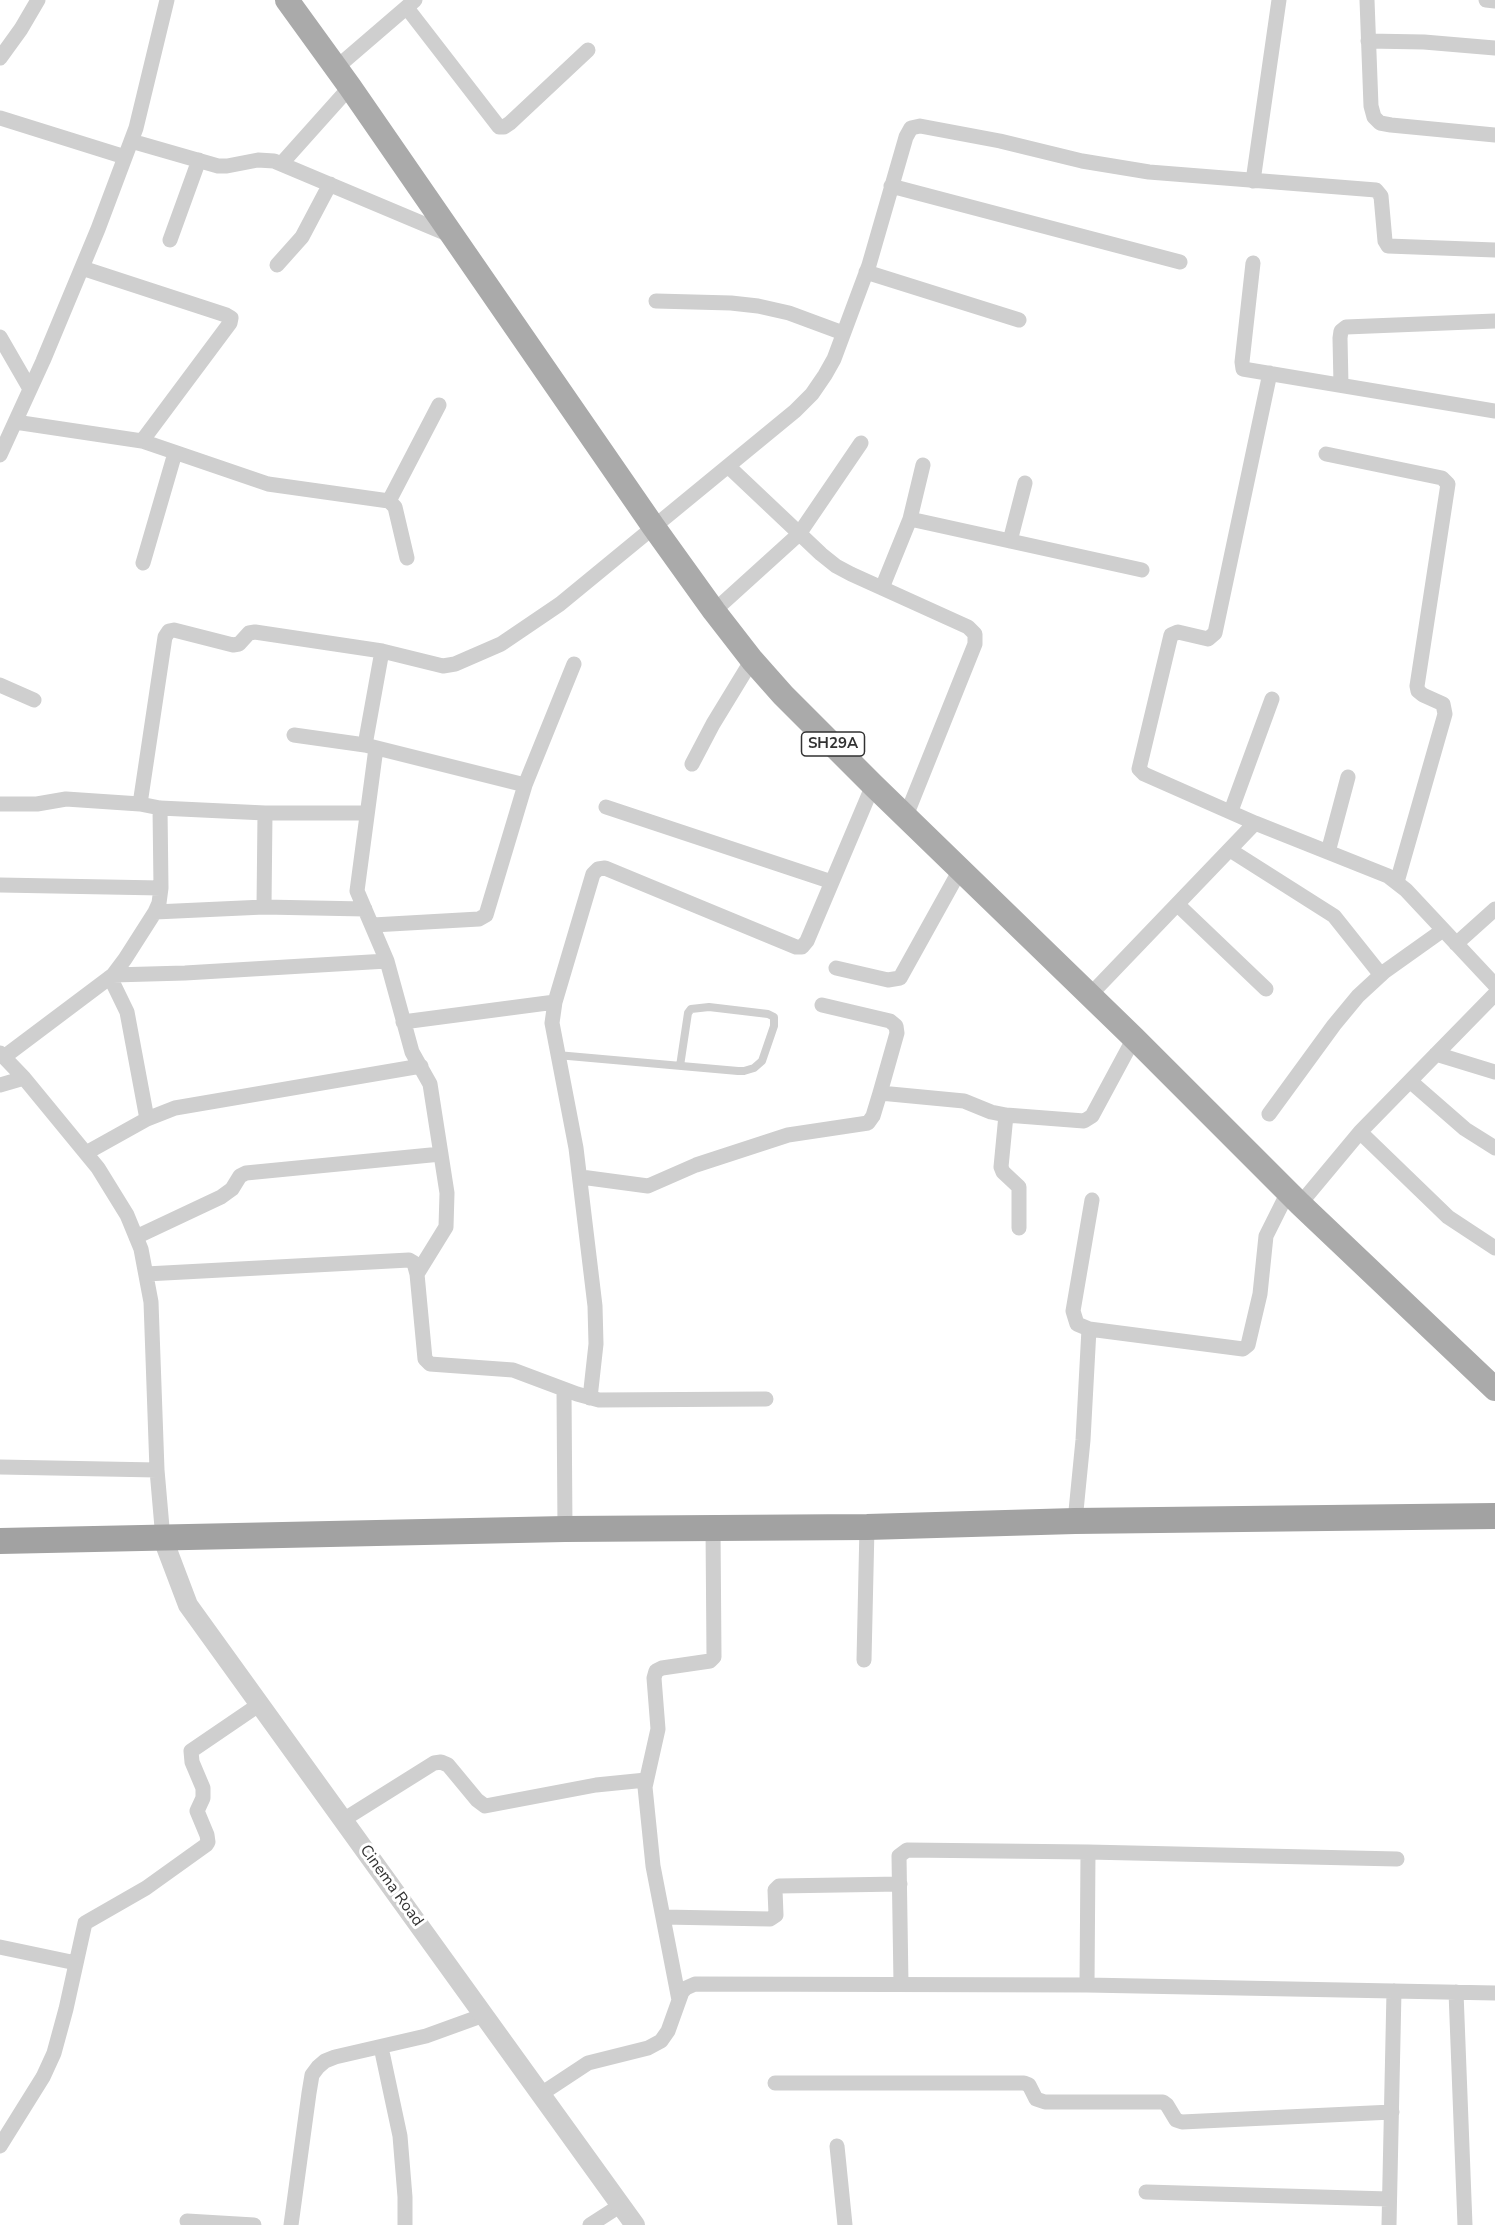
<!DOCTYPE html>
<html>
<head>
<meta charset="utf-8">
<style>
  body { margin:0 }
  canvas { display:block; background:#fff }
</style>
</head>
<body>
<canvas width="1495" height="2225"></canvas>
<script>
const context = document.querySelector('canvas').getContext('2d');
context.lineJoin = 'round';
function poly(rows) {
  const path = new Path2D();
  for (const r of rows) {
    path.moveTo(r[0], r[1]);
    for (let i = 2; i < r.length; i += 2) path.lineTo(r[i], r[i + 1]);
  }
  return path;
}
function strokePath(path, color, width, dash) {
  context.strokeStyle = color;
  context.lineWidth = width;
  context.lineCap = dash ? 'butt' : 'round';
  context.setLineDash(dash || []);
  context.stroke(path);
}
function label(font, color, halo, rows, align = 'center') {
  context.font = font + ' "Nunito Sans",sans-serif';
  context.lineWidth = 6;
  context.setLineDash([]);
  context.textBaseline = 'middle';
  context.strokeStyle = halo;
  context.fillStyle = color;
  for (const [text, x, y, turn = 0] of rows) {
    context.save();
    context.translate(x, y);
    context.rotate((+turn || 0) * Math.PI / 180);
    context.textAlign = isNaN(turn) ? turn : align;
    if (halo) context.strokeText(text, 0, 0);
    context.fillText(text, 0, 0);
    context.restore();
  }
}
const service = poly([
  [557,1055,738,1071,744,1071,754,1068,762,1061,774,1026,774,1017,768,1014,709,1007,691,1009,688,1013,680,1066]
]);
const minor = poly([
  [1367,0,1371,106,1374,117,1380,123,1391,125,1495,135],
  [1486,0,1495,1],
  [407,8,499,127,504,127,510,123,588,50],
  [1368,41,1424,42,1495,48],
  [0,58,21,29,38,0],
  [336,68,415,0],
  [0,118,125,157],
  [131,141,218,166,227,166,258,160,274,161,450,235],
  [282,163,350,87],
  [1253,181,1279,0],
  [891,186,1180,262],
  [170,240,199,160],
  [1253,263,1242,362,1243,369,1495,411],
  [277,265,302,237,330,184],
  [82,268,226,315,231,318,230,323,142,441],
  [866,272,1019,320],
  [656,301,731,303,758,306,789,313,843,333],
  [0,337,30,389],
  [1270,373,1215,633,1208,639,1178,632,1171,635,1139,769,1144,774,1255,823,1388,876,1406,890,1495,985],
  [1341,385,1340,338,1341,331,1346,327,1495,321],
  [15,422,142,441,268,484,389,501,395,507,407,558],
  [1326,454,1442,478,1448,484,1417,686,1418,691,1423,695,1443,704,1445,714,1397,882],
  [0,455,43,361,98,229,136,128,167,0],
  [729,467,821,554,836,566,851,574,968,627,975,634,975,644,906,816],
  [389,501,439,405],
  [910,519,1142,570],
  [1010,541,1025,483],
  [143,563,175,453],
  [882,588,910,519,923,465],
  [714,611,799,534,861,443],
  [0,685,34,700],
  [294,735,365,745,525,785],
  [365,745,382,651],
  [376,748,357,891,387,961,412,1052,430,1084,447,1193,446,1227,417,1274],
  [692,764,713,724,752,660],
  [0,804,37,804,66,799,140,804,160,808,265,813,367,813],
  [140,804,165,637,169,631,174,630,233,645,239,644,249,633,255,632,382,651,443,666,455,664,501,644,560,604,795,411,812,394,825,375,834,359,869,265,906,137,911,128,920,126,1000,141,1082,161,1149,172,1376,190,1381,196,1385,241,1388,246,1495,250],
  [606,807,832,882],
  [1231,811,1272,699],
  [1230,850,1334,916,1381,975],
  [1328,852,1348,777],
  [0,885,161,888],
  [1178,905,1266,989],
  [264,907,265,813],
  [155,912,264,907,365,909],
  [373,925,479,919,486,915,525,785,574,664],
  [1456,944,1495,909],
  [836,968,888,980,900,978,960,870],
  [113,975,185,973,387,961],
  [110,977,127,1012,147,1119],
  [1090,995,1255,823],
  [403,1022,555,1002],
  [0,1053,24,1078,98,1168,127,1215,141,1249,151,1302,157,1470,163,1539],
  [1436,1054,1495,1072],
  [4,1057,113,975,125,959,155,912,159,903,161,888,160,808],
  [1410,1081,1465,1129,1495,1148],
  [0,1085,24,1078],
  [880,1093,964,1101,991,1112,1006,1115,1084,1121,1092,1116,1134,1038],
  [1269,1114,1334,1025,1358,996,1384,972,1443,930],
  [1006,1115,1001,1167,1003,1172,1019,1187,1019,1228],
  [1360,1132,1448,1217,1495,1248],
  [86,1153,147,1119,175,1108,421,1066],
  [581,1177,648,1186,696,1165,788,1135,868,1123,873,1116,880,1093,897,1033,896,1026,890,1021,822,1005],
  [1092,1200,1073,1311,1077,1324,1089,1329,1243,1349,1248,1345,1260,1294,1266,1236,1288,1192],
  [1300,1204,1360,1132,1495,994],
  [136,1237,221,1197,232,1189,240,1176,246,1173,441,1154],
  [146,1274,409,1260,414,1263,417,1274,425,1359,430,1364,513,1370,577,1394,599,1400,766,1399],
  [564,1390,565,1529],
  [590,1398,596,1344,595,1306,576,1148,552,1023,555,1002,593,874,598,869,605,868,796,947,802,947,807,941,873,785],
  [0,1467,157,1470],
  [1075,1521,1083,1440,1089,1329],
  [864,1660,867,1527],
  [343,1820,434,1763,441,1762,448,1765,477,1800,485,1806,596,1785,646,1780],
  [663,1917,770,1919,776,1915,775,1890,779,1886,900,1884],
  [0,1947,76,1963],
  [901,1984,899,1856,907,1850,1088,1852,1397,1859],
  [1087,1985,1088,1852],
  [1456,1992,1465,2225],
  [679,2000,653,1866,645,1787,658,1729,654,1678,656,1671,662,1668,710,1661,714,1657,713,1527],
  [381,2047,400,2136,405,2197,405,2225],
  [775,2083,1024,2083,1029,2085,1036,2099,1045,2102,1163,2102,1167,2105,1176,2120,1182,2122,1392,2112],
  [541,2094,588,2063,648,2048,661,2041,668,2031,682,1992,686,1988,695,1984,1087,1985,1495,1993],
  [0,2146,43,2077,54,2053,66,2009,85,1923,146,1888,206,1845,208,1842,207,1835,197,1811,203,1798,203,1788,192,1762,191,1751,260,1704],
  [837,2146,845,2225],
  [1146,2192,1389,2199],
  [187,2221,254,2225],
  [291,2225,309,2093,312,2075,318,2067,325,2061,335,2057,426,2036,484,2015],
  [590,2225,621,2205],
  [1389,2225,1394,1991]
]);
const tertiary = poly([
  [163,1539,188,1605,635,2225]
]);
const primary = poly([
  [287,0,350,87,653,526,714,611,752,660,783,695,873,785,1134,1038,1300,1204,1495,1389]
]);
const trunk = poly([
  [0,1541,565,1529,867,1527,1075,1521,1495,1516]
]);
const shields = [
  [833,744,63]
];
const shieldNames = [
  ["SH29A",833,744]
];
const streetNames = [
  ["Cinema Road",391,1886,54]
];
strokePath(service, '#cfcfcf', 8);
strokePath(minor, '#cfcfcf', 15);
strokePath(tertiary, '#cfcfcf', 20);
strokePath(primary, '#aaa', 24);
strokePath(trunk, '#a2a2a2', 26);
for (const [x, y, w] of shields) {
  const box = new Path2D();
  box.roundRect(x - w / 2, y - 12, w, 24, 4.5);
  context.fillStyle = '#fff';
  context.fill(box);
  strokePath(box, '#323232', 1.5);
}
label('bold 15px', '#323232', null, shieldNames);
label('16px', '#323232', '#fff', streetNames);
</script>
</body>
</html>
